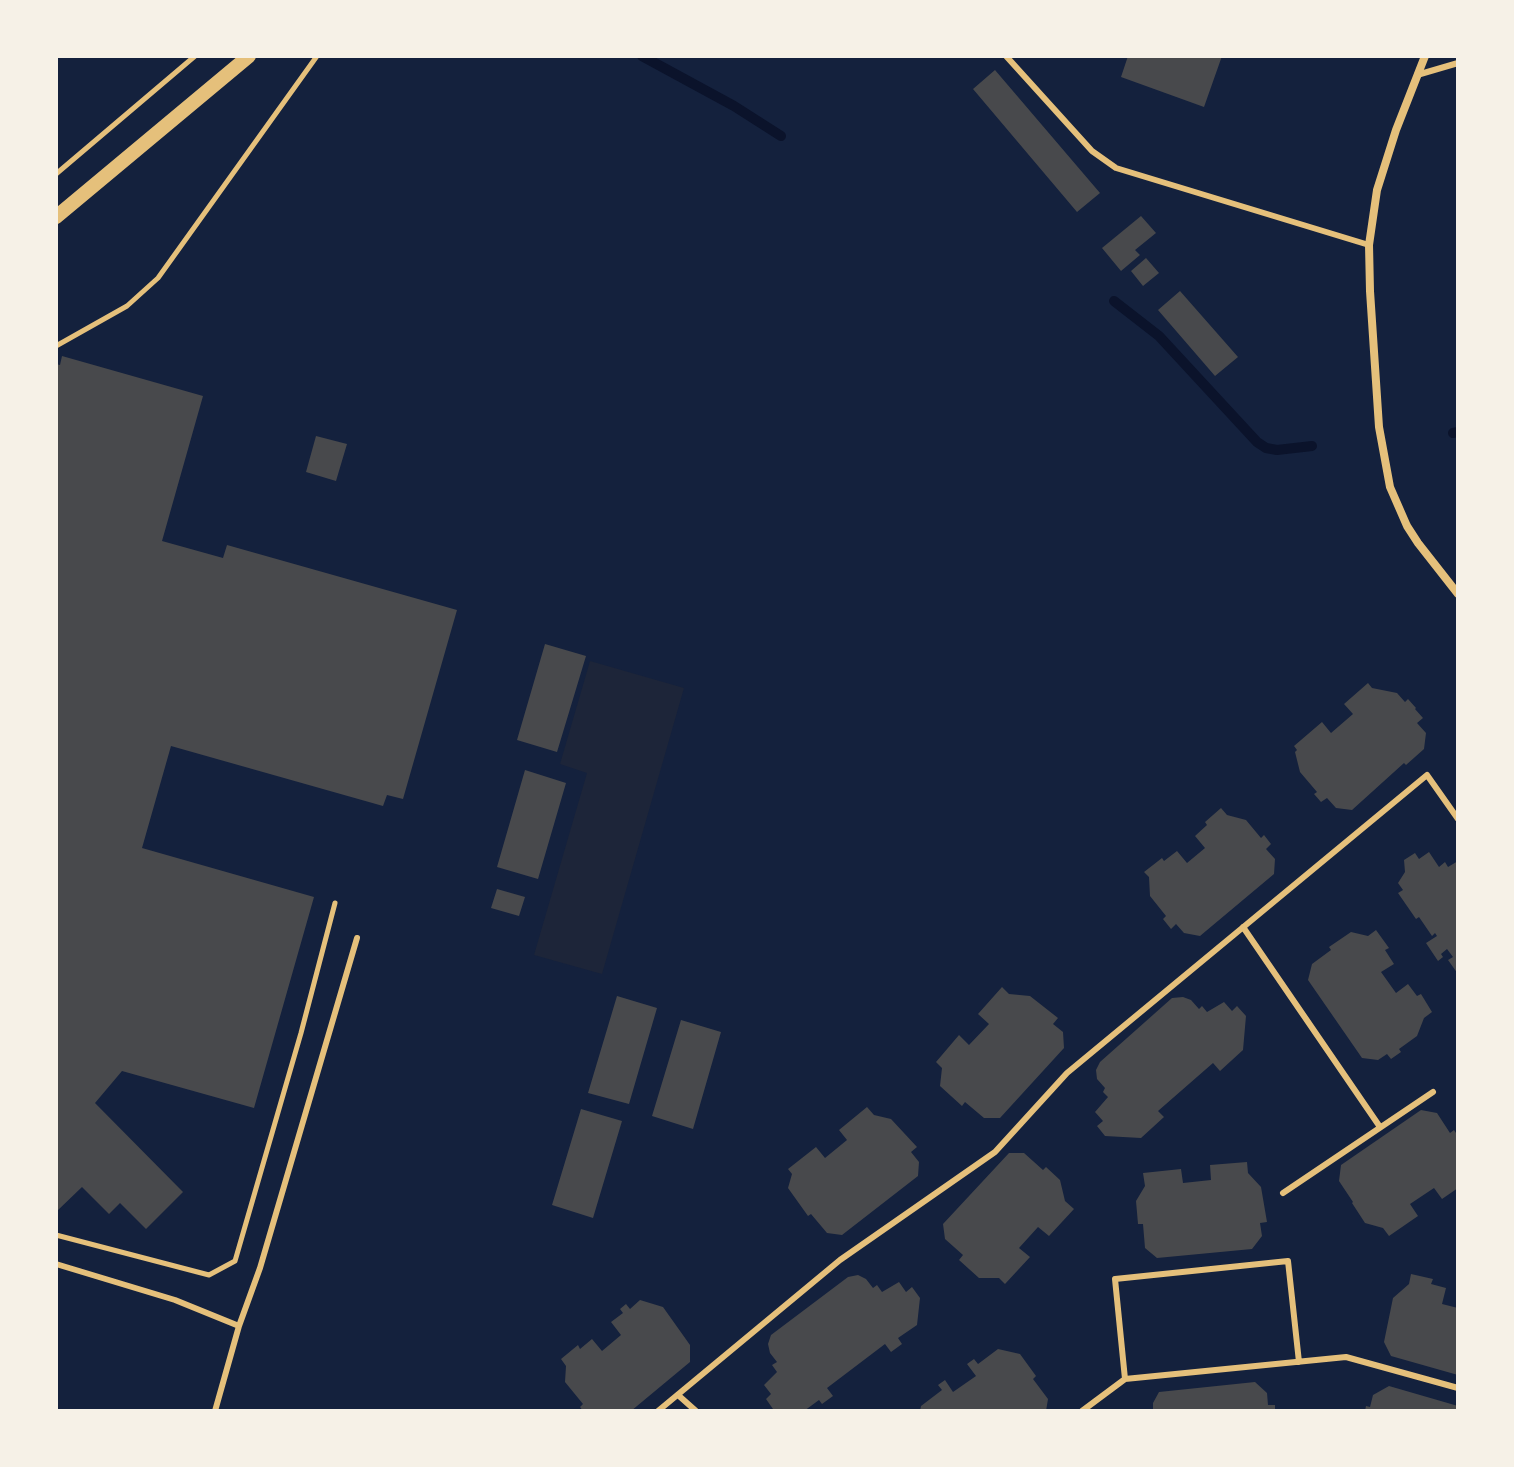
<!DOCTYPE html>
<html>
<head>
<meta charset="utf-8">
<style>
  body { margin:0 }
  #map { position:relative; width:1514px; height:1467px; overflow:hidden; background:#14213d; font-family:Quicksand,sans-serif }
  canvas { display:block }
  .frame { position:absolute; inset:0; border:58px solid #f6f1e7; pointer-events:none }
</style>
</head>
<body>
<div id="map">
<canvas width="1514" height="1467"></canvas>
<div class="frame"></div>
</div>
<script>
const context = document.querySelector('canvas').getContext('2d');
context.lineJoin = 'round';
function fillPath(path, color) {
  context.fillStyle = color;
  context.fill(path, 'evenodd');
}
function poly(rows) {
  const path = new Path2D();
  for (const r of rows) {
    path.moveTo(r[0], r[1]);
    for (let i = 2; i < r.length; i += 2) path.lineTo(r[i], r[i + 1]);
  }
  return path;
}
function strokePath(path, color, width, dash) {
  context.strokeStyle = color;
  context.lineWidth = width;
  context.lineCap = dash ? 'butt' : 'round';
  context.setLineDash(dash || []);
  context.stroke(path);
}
const green = poly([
  [590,661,684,688,602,974,534,955,587,773,560,764]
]);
const stream = poly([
  [642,56,734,106,781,136],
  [1114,301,1159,336,1257,442,1266,448,1277,450,1312,446],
  [1453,433,1458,432]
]);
const building = poly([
  [1128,56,1222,56,1204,107,1121,77],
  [995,70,1100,193,1077,212,973,89],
  [1141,216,1156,233,1135,250,1140,255,1121,271,1102,248],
  [1146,258,1159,273,1143,286,1131,271],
  [1180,291,1238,357,1215,376,1158,310],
  [62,356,203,396,162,541,223,558,227,545,457,610,403,799,387,795,383,806,171,746,142,848,314,897,254,1108,122,1071,95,1103,183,1192,146,1229,120,1203,109,1214,82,1187,56,1212,56,364,60,365],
  [316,436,347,444,336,481,306,472],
  [545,644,586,656,557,752,517,740],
  [1368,683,1372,688,1397,693,1405,702,1408,699,1416,708,1415,709,1423,718,1417,723,1426,733,1424,749,1406,765,1404,763,1352,810,1336,808,1327,798,1321,802,1314,794,1317,792,1300,772,1295,752,1297,750,1294,746,1322,722,1331,733,1353,714,1344,704],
  [525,770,566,783,538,879,497,867],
  [1221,808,1227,815,1246,820,1261,838,1264,835,1271,844,1266,849,1275,859,1274,874,1200,936,1184,933,1176,924,1171,929,1163,919,1166,916,1150,896,1149,877,1144,872,1162,858,1164,861,1177,851,1187,863,1205,848,1195,836,1207,825,1205,822],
  [1429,852,1439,867,1445,862,1448,867,1458,861,1458,974,1448,960,1453,957,1447,949,1441,954,1443,957,1438,961,1426,943,1437,936,1435,933,1432,936,1419,917,1416,919,1398,893,1403,890,1398,883,1405,872,1404,860,1415,853,1419,859],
  [497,889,525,897,519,916,491,908],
  [1376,930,1389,948,1385,950,1394,964,1381,972,1396,993,1408,984,1417,996,1421,994,1432,1012,1424,1018,1417,1036,1399,1049,1401,1052,1391,1059,1387,1054,1378,1060,1362,1058,1308,980,1312,964,1331,950,1329,947,1351,932,1368,936],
  [1002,987,1009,994,1030,996,1058,1018,1053,1024,1063,1032,1064,1048,1000,1118,984,1118,965,1102,962,1106,940,1086,942,1068,936,1062,959,1035,969,1045,989,1024,978,1014],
  [617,996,657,1008,629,1104,588,1093],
  [1183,997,1191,1000,1199,1009,1202,1006,1207,1012,1224,1002,1232,1011,1237,1006,1246,1016,1243,1050,1220,1071,1213,1063,1158,1111,1164,1117,1141,1138,1105,1136,1097,1126,1103,1121,1095,1112,1108,1097,1103,1092,1105,1088,1097,1079,1096,1070,1100,1062,1172,998],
  [681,1020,721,1032,693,1129,652,1116],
  [867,1107,874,1115,891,1119,917,1147,911,1152,919,1162,918,1176,842,1235,827,1233,811,1214,808,1216,788,1188,792,1174,788,1169,816,1147,825,1158,847,1140,839,1130],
  [581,1109,622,1121,593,1218,552,1205],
  [1421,1110,1437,1113,1450,1133,1454,1130,1458,1136,1458,1188,1442,1199,1434,1188,1410,1204,1418,1216,1389,1236,1383,1228,1365,1223,1352,1203,1353,1202,1339,1181,1341,1165],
  [1009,1153,1024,1153,1043,1170,1046,1167,1060,1180,1065,1201,1074,1209,1049,1236,1038,1227,1019,1248,1030,1257,1005,1284,999,1278,979,1278,959,1260,963,1255,945,1239,943,1224],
  [1247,1162,1248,1173,1261,1187,1267,1222,1260,1223,1262,1236,1252,1249,1157,1258,1145,1248,1143,1224,1138,1224,1136,1201,1145,1186,1143,1173,1181,1169,1183,1183,1211,1180,1210,1165],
  [1411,1274,1433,1279,1431,1284,1446,1288,1442,1304,1458,1308,1458,1375,1391,1356,1384,1342,1393,1298,1409,1284],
  [858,1275,866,1279,873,1288,877,1285,882,1292,899,1282,906,1292,912,1287,920,1298,917,1325,898,1338,902,1344,891,1352,885,1344,827,1388,833,1396,822,1404,819,1400,804,1411,773,1409,766,1399,771,1394,764,1385,777,1372,772,1365,777,1362,770,1353,768,1344,771,1335,848,1277],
  [640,1300,663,1307,690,1345,690,1362,631,1411,583,1411,580,1407,583,1404,565,1382,566,1366,561,1359,578,1345,580,1349,592,1339,602,1351,621,1335,611,1322,623,1313,620,1309,626,1304,630,1309],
  [998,1349,1020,1354,1036,1376,1033,1379,1048,1399,1046,1411,920,1411,921,1406,942,1390,938,1385,945,1380,953,1392,976,1376,967,1364,974,1359,978,1364],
  [1255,1382,1267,1393,1268,1405,1275,1405,1275,1411,1153,1411,1153,1403,1159,1392],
  [1389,1386,1458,1406,1458,1411,1365,1411,1366,1406,1370,1407,1373,1395]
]);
const path = poly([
  [56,174,195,56],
  [56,346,127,306,158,278,317,56],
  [56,1235,209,1275,235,1261,301,1033,335,903]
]);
const service = poly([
  [1006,56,1092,151,1116,168,1369,245],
  [1417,75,1458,63],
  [1243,927,1380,1127],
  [1283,1193,1433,1092],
  [56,1264,175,1300,239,1326],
  [1125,1379,1115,1279,1288,1261,1299,1362],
  [678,1395,696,1411],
  [215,1411,239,1326,260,1268,357,938],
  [658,1411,840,1260,995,1152,1067,1073,1427,775,1458,819],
  [1082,1411,1125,1379,1346,1357,1458,1388]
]);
const minor = poly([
  [1425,56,1396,130,1377,190,1369,245,1370,291,1379,427,1390,487,1407,526,1418,543,1458,594]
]);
const tertiary = poly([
  [56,217,249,56]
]);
fillPath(green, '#1d2539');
strokePath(stream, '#0b132b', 10);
fillPath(building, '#48494c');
strokePath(path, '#e5c07b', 5);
strokePath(service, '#e5c07b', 6);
strokePath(minor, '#e5c07b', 8);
strokePath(tertiary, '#e5c07b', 14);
</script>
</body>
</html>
